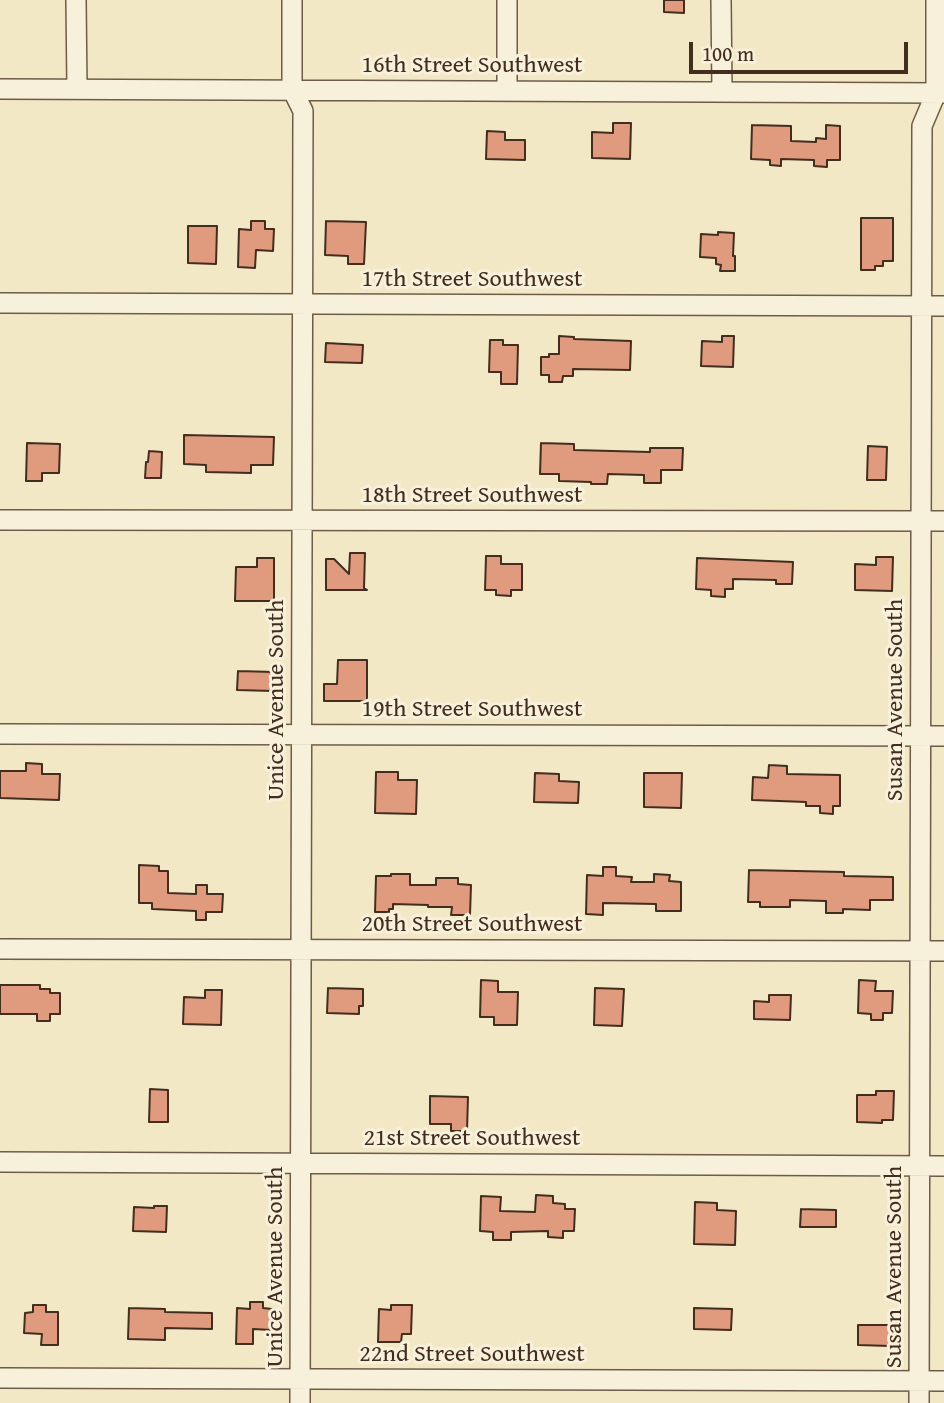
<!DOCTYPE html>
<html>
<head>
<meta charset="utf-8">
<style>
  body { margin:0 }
  #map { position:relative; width:944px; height:1403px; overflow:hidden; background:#f3e8c6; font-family:"Gentium Book Plus",serif }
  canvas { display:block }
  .scale { position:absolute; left:689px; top:42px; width:219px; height:32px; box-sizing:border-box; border:4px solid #422d1f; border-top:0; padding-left:9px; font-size:21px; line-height:24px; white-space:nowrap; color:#422d1f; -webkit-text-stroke:5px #f7f0da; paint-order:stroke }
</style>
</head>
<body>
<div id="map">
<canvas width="944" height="1403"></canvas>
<div class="scale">100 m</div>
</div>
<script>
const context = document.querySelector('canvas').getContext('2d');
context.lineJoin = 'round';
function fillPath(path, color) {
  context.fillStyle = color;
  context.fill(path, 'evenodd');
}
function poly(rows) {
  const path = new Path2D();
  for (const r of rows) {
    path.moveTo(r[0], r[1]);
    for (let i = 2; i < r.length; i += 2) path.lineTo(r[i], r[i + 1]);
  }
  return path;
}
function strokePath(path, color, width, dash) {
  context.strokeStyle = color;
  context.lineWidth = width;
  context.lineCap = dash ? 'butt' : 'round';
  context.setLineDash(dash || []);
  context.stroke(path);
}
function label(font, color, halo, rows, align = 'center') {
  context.font = font + ' "Gentium Book Plus",serif';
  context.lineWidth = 6;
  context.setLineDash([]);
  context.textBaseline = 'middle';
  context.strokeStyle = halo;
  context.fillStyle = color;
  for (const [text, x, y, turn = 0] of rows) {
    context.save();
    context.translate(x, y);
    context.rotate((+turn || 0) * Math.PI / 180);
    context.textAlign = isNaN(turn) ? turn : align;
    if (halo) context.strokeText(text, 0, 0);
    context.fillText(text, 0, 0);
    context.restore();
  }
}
const building = poly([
  [664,0,684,0,684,13,664,12,664,0],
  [613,123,631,123,630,159,592,158,592,132,613,133,613,123],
  [752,125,791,126,791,141,816,142,816,138,826,139,826,125,840,126,840,160,827,160,827,167,814,166,814,160,781,159,781,166,770,165,770,160,751,159,752,125],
  [487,131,505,132,505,140,525,140,525,160,486,159,487,131],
  [861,218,893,218,893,261,883,261,883,266,875,266,875,270,861,270,861,218],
  [251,221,265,221,265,229,274,229,273,251,256,250,255,268,238,267,239,229,251,230,251,221],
  [326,221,366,222,364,264,348,264,348,256,325,255,326,221],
  [188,226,217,226,216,264,188,263,188,226],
  [718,232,734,233,733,256,735,256,735,271,720,271,721,265,716,264,716,258,700,257,701,234,718,235,718,232],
  [559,336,574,337,574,339,631,341,630,370,573,369,573,376,563,376,562,382,549,382,549,375,541,375,541,357,549,357,549,354,559,354,559,336],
  [722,336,734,336,733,367,701,366,702,341,722,342,722,336],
  [490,340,503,340,503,345,518,345,517,384,501,384,501,372,489,372,490,340],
  [326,343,363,345,362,363,325,362,326,343],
  [184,435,274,437,273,465,251,465,251,473,206,472,206,465,184,464,184,435],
  [27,443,60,444,59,473,42,473,42,481,26,481,27,443],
  [541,443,574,444,574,450,650,452,650,448,683,448,682,470,661,470,661,483,644,483,644,475,608,474,607,484,591,484,591,482,559,481,559,474,540,474,541,443],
  [868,446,887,447,886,480,867,480,868,446],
  [149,451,162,452,161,478,145,478,146,462,148,462,149,451],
  [350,553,365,553,364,588,367,590,326,590,326,559,334,559,349,574,350,553],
  [486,556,501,556,501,564,522,564,522,590,511,590,511,596,496,595,496,590,485,590,486,556],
  [876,557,893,557,892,591,855,590,855,564,876,565,876,557],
  [257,558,274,558,274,601,235,601,236,567,257,567,257,558],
  [697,558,793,562,792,584,776,584,776,580,733,579,733,589,725,589,725,597,711,596,711,590,696,589,697,558],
  [338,660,367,660,367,701,324,701,324,684,337,684,338,660],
  [238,671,274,672,273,691,237,690,238,671],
  [26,763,42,764,42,774,60,774,59,800,0,798,0,771,26,771,26,763],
  [769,765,787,766,787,774,840,775,840,806,833,806,833,814,820,813,820,806,806,806,806,802,752,800,753,777,768,778,769,765],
  [376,772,398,772,398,780,417,780,416,814,375,813,376,772],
  [535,773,559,774,559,781,579,782,578,803,534,802,535,773],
  [644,773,682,773,681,808,644,807,644,773],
  [139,865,159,866,159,871,168,871,168,893,196,894,196,885,207,885,207,894,223,894,222,912,206,912,206,920,196,920,196,911,152,909,152,903,139,903,139,865],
  [603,867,616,867,616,876,632,877,631,882,654,882,654,874,670,875,669,881,681,882,681,911,656,911,656,904,603,903,603,915,586,914,587,875,603,876,603,867],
  [749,870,844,872,844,876,893,877,893,900,870,900,870,910,843,909,843,913,826,913,826,901,790,900,790,907,760,907,760,902,748,902,749,870],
  [391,874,410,874,410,885,436,885,436,878,458,878,458,884,471,885,470,915,451,915,452,907,428,907,428,905,393,904,393,909,389,909,389,912,375,912,376,876,391,876,391,874],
  [481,980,498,981,498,992,518,992,517,1025,494,1025,494,1017,480,1017,481,980],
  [859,980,876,981,875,991,893,991,892,1013,883,1013,883,1020,871,1020,871,1014,858,1013,859,980],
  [0,985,40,985,40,989,50,989,50,993,60,993,60,1014,50,1014,50,1021,37,1021,37,1014,0,1014,0,985],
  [328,988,363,989,363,1006,359,1006,359,1014,327,1013,328,988],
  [595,988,624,989,622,1026,594,1025,595,988],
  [205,990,222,990,221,1025,183,1024,184,997,205,998,205,990],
  [769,995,791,995,790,1020,754,1019,754,1001,769,1002,769,995],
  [150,1089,168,1090,168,1122,149,1122,150,1089],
  [876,1091,894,1091,893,1120,882,1120,882,1123,857,1122,857,1095,876,1095,876,1091],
  [430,1096,468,1097,467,1131,451,1131,451,1124,430,1124,430,1096],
  [536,1195,553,1196,553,1203,565,1204,565,1209,575,1209,574,1231,563,1231,563,1238,548,1237,548,1231,511,1232,511,1240,493,1240,493,1232,480,1231,481,1196,501,1197,500,1211,535,1212,536,1195],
  [695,1202,717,1203,717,1210,736,1211,735,1245,694,1244,695,1202],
  [154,1206,167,1206,166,1232,133,1231,134,1207,154,1208,154,1206],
  [801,1209,836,1210,836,1227,800,1227,801,1209],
  [250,1302,263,1302,263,1308,272,1309,271,1330,253,1329,253,1344,236,1344,237,1308,250,1309,250,1302],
  [33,1305,46,1305,46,1312,58,1312,58,1345,41,1345,42,1334,24,1333,25,1313,33,1312,33,1305],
  [391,1305,412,1305,411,1334,402,1334,401,1342,378,1342,379,1309,391,1310,391,1305],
  [129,1308,165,1309,165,1312,212,1313,212,1329,165,1328,165,1340,128,1339,129,1308],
  [694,1308,732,1309,731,1330,694,1329,694,1308],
  [858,1325,890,1325,890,1346,858,1345,858,1325]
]);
const minor = poly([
  [76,0,77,89],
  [292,0,292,89,303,111,300,1403],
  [507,0,507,90],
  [721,0,722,91],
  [0,89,944,93],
  [0,303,944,306],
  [0,520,944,521],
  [0,734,944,736],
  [0,949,944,951],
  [0,1162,944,1166],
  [0,1378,944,1381],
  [919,1403,922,126,936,93,936,0]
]);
const streetNames = [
  ["16th Street Southwest",472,66],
  ["17th Street Southwest",472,280],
  ["18th Street Southwest",472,496],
  ["Unice Avenue South",277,700,-90],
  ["Susan Avenue South",896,700,-90],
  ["19th Street Southwest",472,710],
  ["20th Street Southwest",472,925],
  ["21st Street Southwest",472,1139],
  ["Unice Avenue South",276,1267,-90],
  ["Susan Avenue South",895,1267,-90],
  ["22nd Street Southwest",472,1355]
];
fillPath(building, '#e09a7e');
strokePath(building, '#422d1f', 2);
strokePath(minor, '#6e5c49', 22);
strokePath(minor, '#f7f0da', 19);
label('24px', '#422d1f', '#f7f0da', streetNames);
</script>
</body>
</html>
